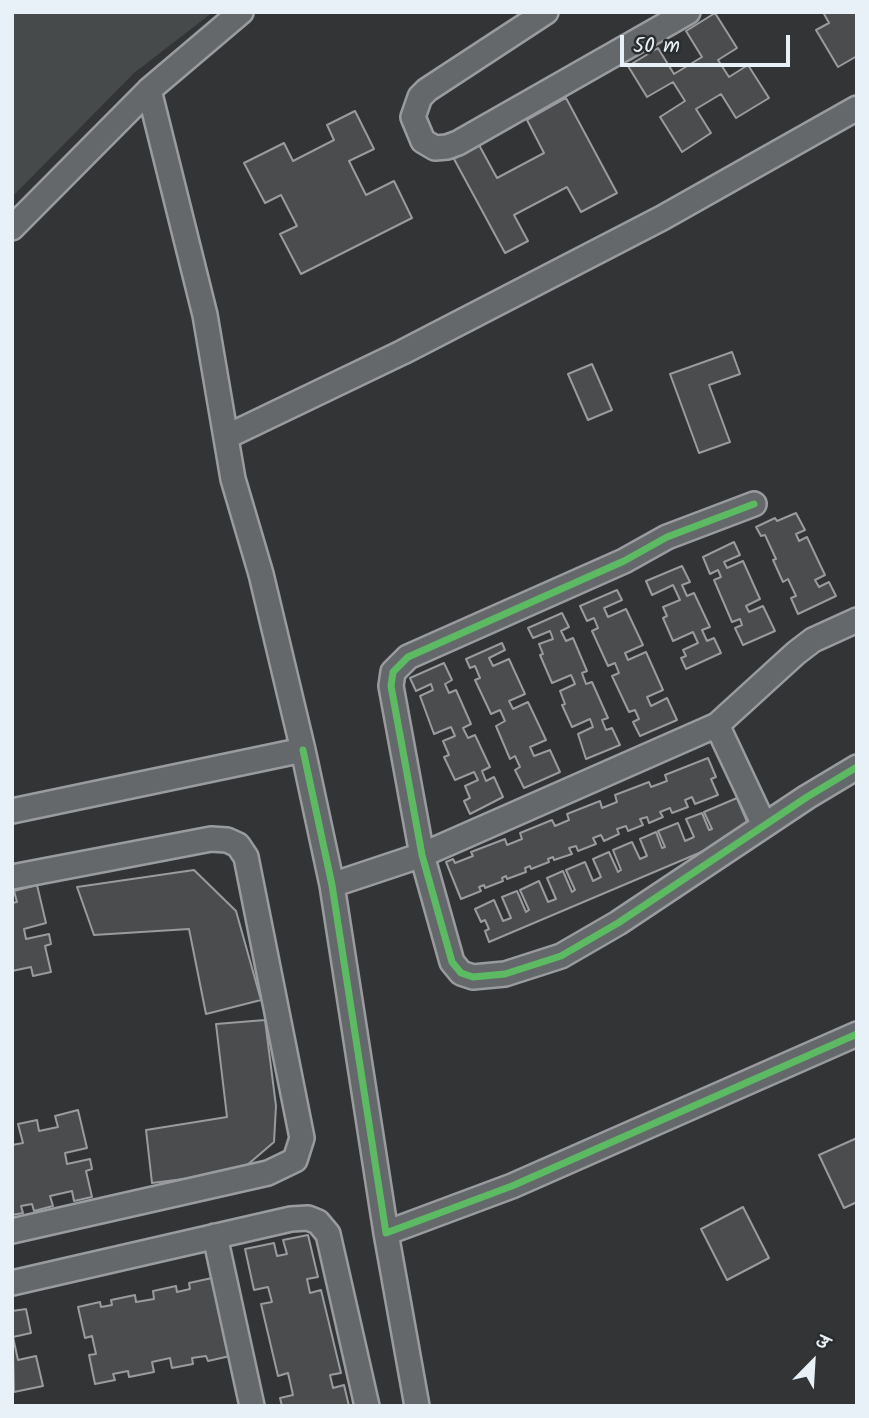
<!DOCTYPE html>
<html>
<head>
<meta charset="utf-8">
<style>
  body { margin:0 }
  #map { position:relative; width:869px; height:1418px; overflow:hidden; background:#333435; font-family:Kalam,"Playpen Sans Deva",sans-serif }
  canvas { display:block }
  .frame { position:absolute; inset:0; border:14px solid #e8f1f8; pointer-events:none }
  .north { position:absolute; left:778px; top:1327px; width:70px; height:70px; -webkit-text-stroke:5px #2a2d2e; paint-order:stroke; rotate:24deg; font-size:19px; font-weight:700; line-height:28px; text-align:center; color:#e8f1f8 }
  .north::after { content:''; display:block; margin:auto; width:24px; height:32px; background:#e8f1f8; clip-path:polygon(50% 0,100% 100%,50% 72%,0 100%) }
  .scale { position:absolute; left:620px; top:35px; width:170px; height:32px; box-sizing:border-box; border:4px solid #e8f1f8; border-top:0; padding-left:9px; font-size:21px; line-height:24px; white-space:nowrap; color:#e8f1f8; -webkit-text-stroke:5px #2a2d2e; paint-order:stroke }
</style>
</head>
<body>
<div id="map">
<canvas width="869" height="1418"></canvas>
<div class="frame"></div>
<div class="north">उ</div>
<div class="scale">50 m</div>
</div>
<script>
const context = document.querySelector('canvas').getContext('2d');
context.lineJoin = 'round';
function fillPath(path, color) {
  context.fillStyle = color;
  context.fill(path, 'evenodd');
}
function poly(rows) {
  const path = new Path2D();
  for (const r of rows) {
    path.moveTo(r[0], r[1]);
    for (let i = 2; i < r.length; i += 2) path.lineTo(r[i], r[i + 1]);
  }
  return path;
}
function strokePath(path, color, width, dash) {
  context.strokeStyle = color;
  context.lineWidth = width;
  context.lineCap = dash ? 'butt' : 'round';
  context.setLineDash(dash || []);
  context.stroke(path);
}
const green = poly([
  [12,12,213,12,134,73,12,197]
]);
const building = poly([
  [823,12,857,12,857,56,838,67,816,30,829,23,823,12],
  [715,13,737,48,718,60,729,77,748,65,769,98,736,118,721,94,696,109,711,133,682,152,660,117,685,101,673,82,647,97,628,66,658,48,674,74,702,57,686,31,715,13],
  [566,98,617,193,581,212,567,187,514,215,528,241,505,253,454,159,479,145,497,178,544,153,527,120,566,98],
  [355,111,374,149,349,161,366,195,394,181,412,218,301,274,280,234,297,226,281,195,265,203,244,163,284,143,293,161,334,140,327,125,355,111],
  [732,352,740,374,709,385,730,442,699,453,670,374,732,352],
  [592,364,612,410,588,420,568,374,592,364],
  [796,513,805,530,796,534,799,541,807,537,825,575,815,580,819,587,829,582,836,596,798,614,791,598,796,596,788,579,783,582,773,560,776,559,765,535,761,536,756,527,775,518,777,521,796,513],
  [734,542,740,555,724,562,727,568,743,561,760,599,746,606,749,612,763,606,775,631,743,645,735,628,742,625,740,619,732,622,714,580,721,577,718,570,710,574,703,557,734,542],
  [682,566,690,582,682,585,687,596,694,593,710,627,702,630,707,641,714,638,721,653,686,669,681,658,686,656,683,650,698,643,693,632,673,641,663,618,667,616,663,607,680,600,673,585,652,595,646,581,682,566],
  [617,590,622,600,604,608,608,617,626,609,643,645,625,653,628,660,646,652,663,690,647,697,651,706,667,698,677,720,640,736,633,722,639,719,635,710,629,712,612,676,619,673,615,663,608,666,592,631,598,628,594,618,587,621,580,606,617,590],
  [562,613,569,627,561,631,566,641,573,638,587,671,582,673,586,684,592,682,608,718,602,720,606,730,612,728,620,745,586,759,578,734,593,727,590,719,572,727,562,705,565,704,560,691,575,684,571,675,552,683,540,655,543,654,539,644,553,639,550,631,533,638,528,628,562,613],
  [502,643,505,650,489,658,493,666,509,659,525,694,509,701,513,709,528,702,546,740,530,747,534,756,550,750,560,772,524,788,515,770,520,767,515,756,510,759,496,726,505,721,500,710,491,714,475,680,480,678,475,666,470,668,466,659,502,643],
  [444,663,452,680,445,684,449,693,456,690,471,724,463,728,468,738,475,735,490,767,482,771,486,781,494,777,503,797,470,814,464,801,470,798,465,786,478,780,474,772,455,780,444,757,449,755,443,741,455,736,451,727,434,734,420,696,433,690,431,684,416,691,410,678,444,663],
  [708,758,716,777,711,779,718,795,695,804,692,797,685,800,688,807,672,813,670,808,660,812,663,817,649,823,647,817,640,819,643,825,628,831,626,826,617,829,619,834,604,841,601,835,593,838,596,844,578,851,576,846,569,848,572,854,554,860,553,857,548,859,549,862,531,869,530,866,525,868,526,872,507,879,506,876,502,878,503,881,485,888,484,885,479,887,481,891,461,899,446,862,453,859,455,863,473,856,471,852,505,839,507,845,522,839,520,833,552,820,555,826,569,820,567,814,600,801,602,808,617,802,615,795,649,782,651,787,667,781,665,775,708,758],
  [737,798,751,831,489,942,485,931,489,929,485,920,481,922,475,909,494,900,503,921,511,918,502,897,517,891,526,912,529,910,520,890,539,881,548,902,556,899,547,878,563,871,572,892,575,890,566,870,585,862,593,881,601,877,593,859,609,852,618,872,621,870,613,850,632,842,640,859,647,856,640,839,656,832,662,848,665,847,658,831,678,823,685,841,694,837,686,819,702,813,709,830,712,829,704,812,737,798],
  [194,870,236,911,261,1000,206,1014,189,929,94,935,77,887,194,870],
  [37,885,46,923,24,929,26,939,49,934,51,944,45,946,51,972,33,976,31,967,12,971,12,903,17,902,14,891,37,885],
  [265,1020,276,1106,274,1142,239,1172,152,1183,146,1130,227,1117,216,1024,265,1020],
  [78,1110,87,1148,65,1153,67,1164,90,1159,92,1169,86,1171,92,1197,74,1201,72,1191,50,1196,53,1206,34,1211,32,1204,21,1206,23,1213,12,1215,12,1145,23,1143,18,1124,37,1120,39,1131,58,1127,55,1116,78,1110],
  [857,1138,857,1202,844,1208,819,1155,857,1138],
  [743,1207,769,1258,727,1280,701,1229,743,1207],
  [308,1235,318,1277,307,1279,310,1293,321,1290,341,1373,330,1375,333,1388,344,1385,349,1406,282,1406,280,1398,293,1395,288,1373,278,1376,261,1304,272,1302,268,1287,254,1290,245,1249,274,1243,277,1256,287,1254,283,1240,308,1235],
  [212,1278,215,1289,223,1287,230,1356,208,1361,206,1356,192,1358,193,1364,172,1368,170,1358,152,1362,154,1372,129,1377,128,1371,113,1374,115,1380,95,1384,89,1355,96,1354,92,1336,85,1338,78,1307,100,1302,101,1307,112,1305,111,1300,135,1295,136,1302,154,1299,153,1291,176,1286,177,1292,190,1289,189,1283,212,1278],
  [26,1309,31,1333,13,1337,18,1360,36,1356,43,1386,14,1392,12,1311,26,1309]
]);
const minor = poly([
  [546,12,427,90,420,97,413,117,423,141,435,148,447,147,458,143,688,12],
  [12,228,149,90,241,12],
  [226,437,403,352,662,218,857,108],
  [754,504,667,537,624,561,408,657,393,672,391,686,422,855,452,962,461,973,473,977,505,974,561,956,618,923,807,797,857,767],
  [717,725,764,825],
  [303,750,332,885,386,1233,512,1186,857,1034],
  [12,811,303,750,261,574,233,479,205,315,149,90],
  [12,877,211,839,227,840,238,845,246,857,302,1138,295,1160,268,1173,12,1231],
  [332,885,422,855,717,725,796,653,813,640,857,620],
  [386,1233,417,1406],
  [215,1236,252,1406],
  [12,1283,291,1219,308,1218,318,1222,328,1234,367,1406]
]);
const cycleway = poly([
  [754,504,667,537,624,561,408,657,393,672,391,686,422,855,452,962,461,973,473,977,505,974,561,956,618,923,807,797,857,767],
  [303,750,332,885,386,1233,512,1186,857,1034]
]);
fillPath(green, '#464a4b');
fillPath(building, '#4b4c4d');
strokePath(building, '#999b9e', 2);
strokePath(minor, '#999b9e', 28);
strokePath(minor, '#64686b', 23);
strokePath(cycleway, '#5cba63', 7);
</script>
</body>
</html>
